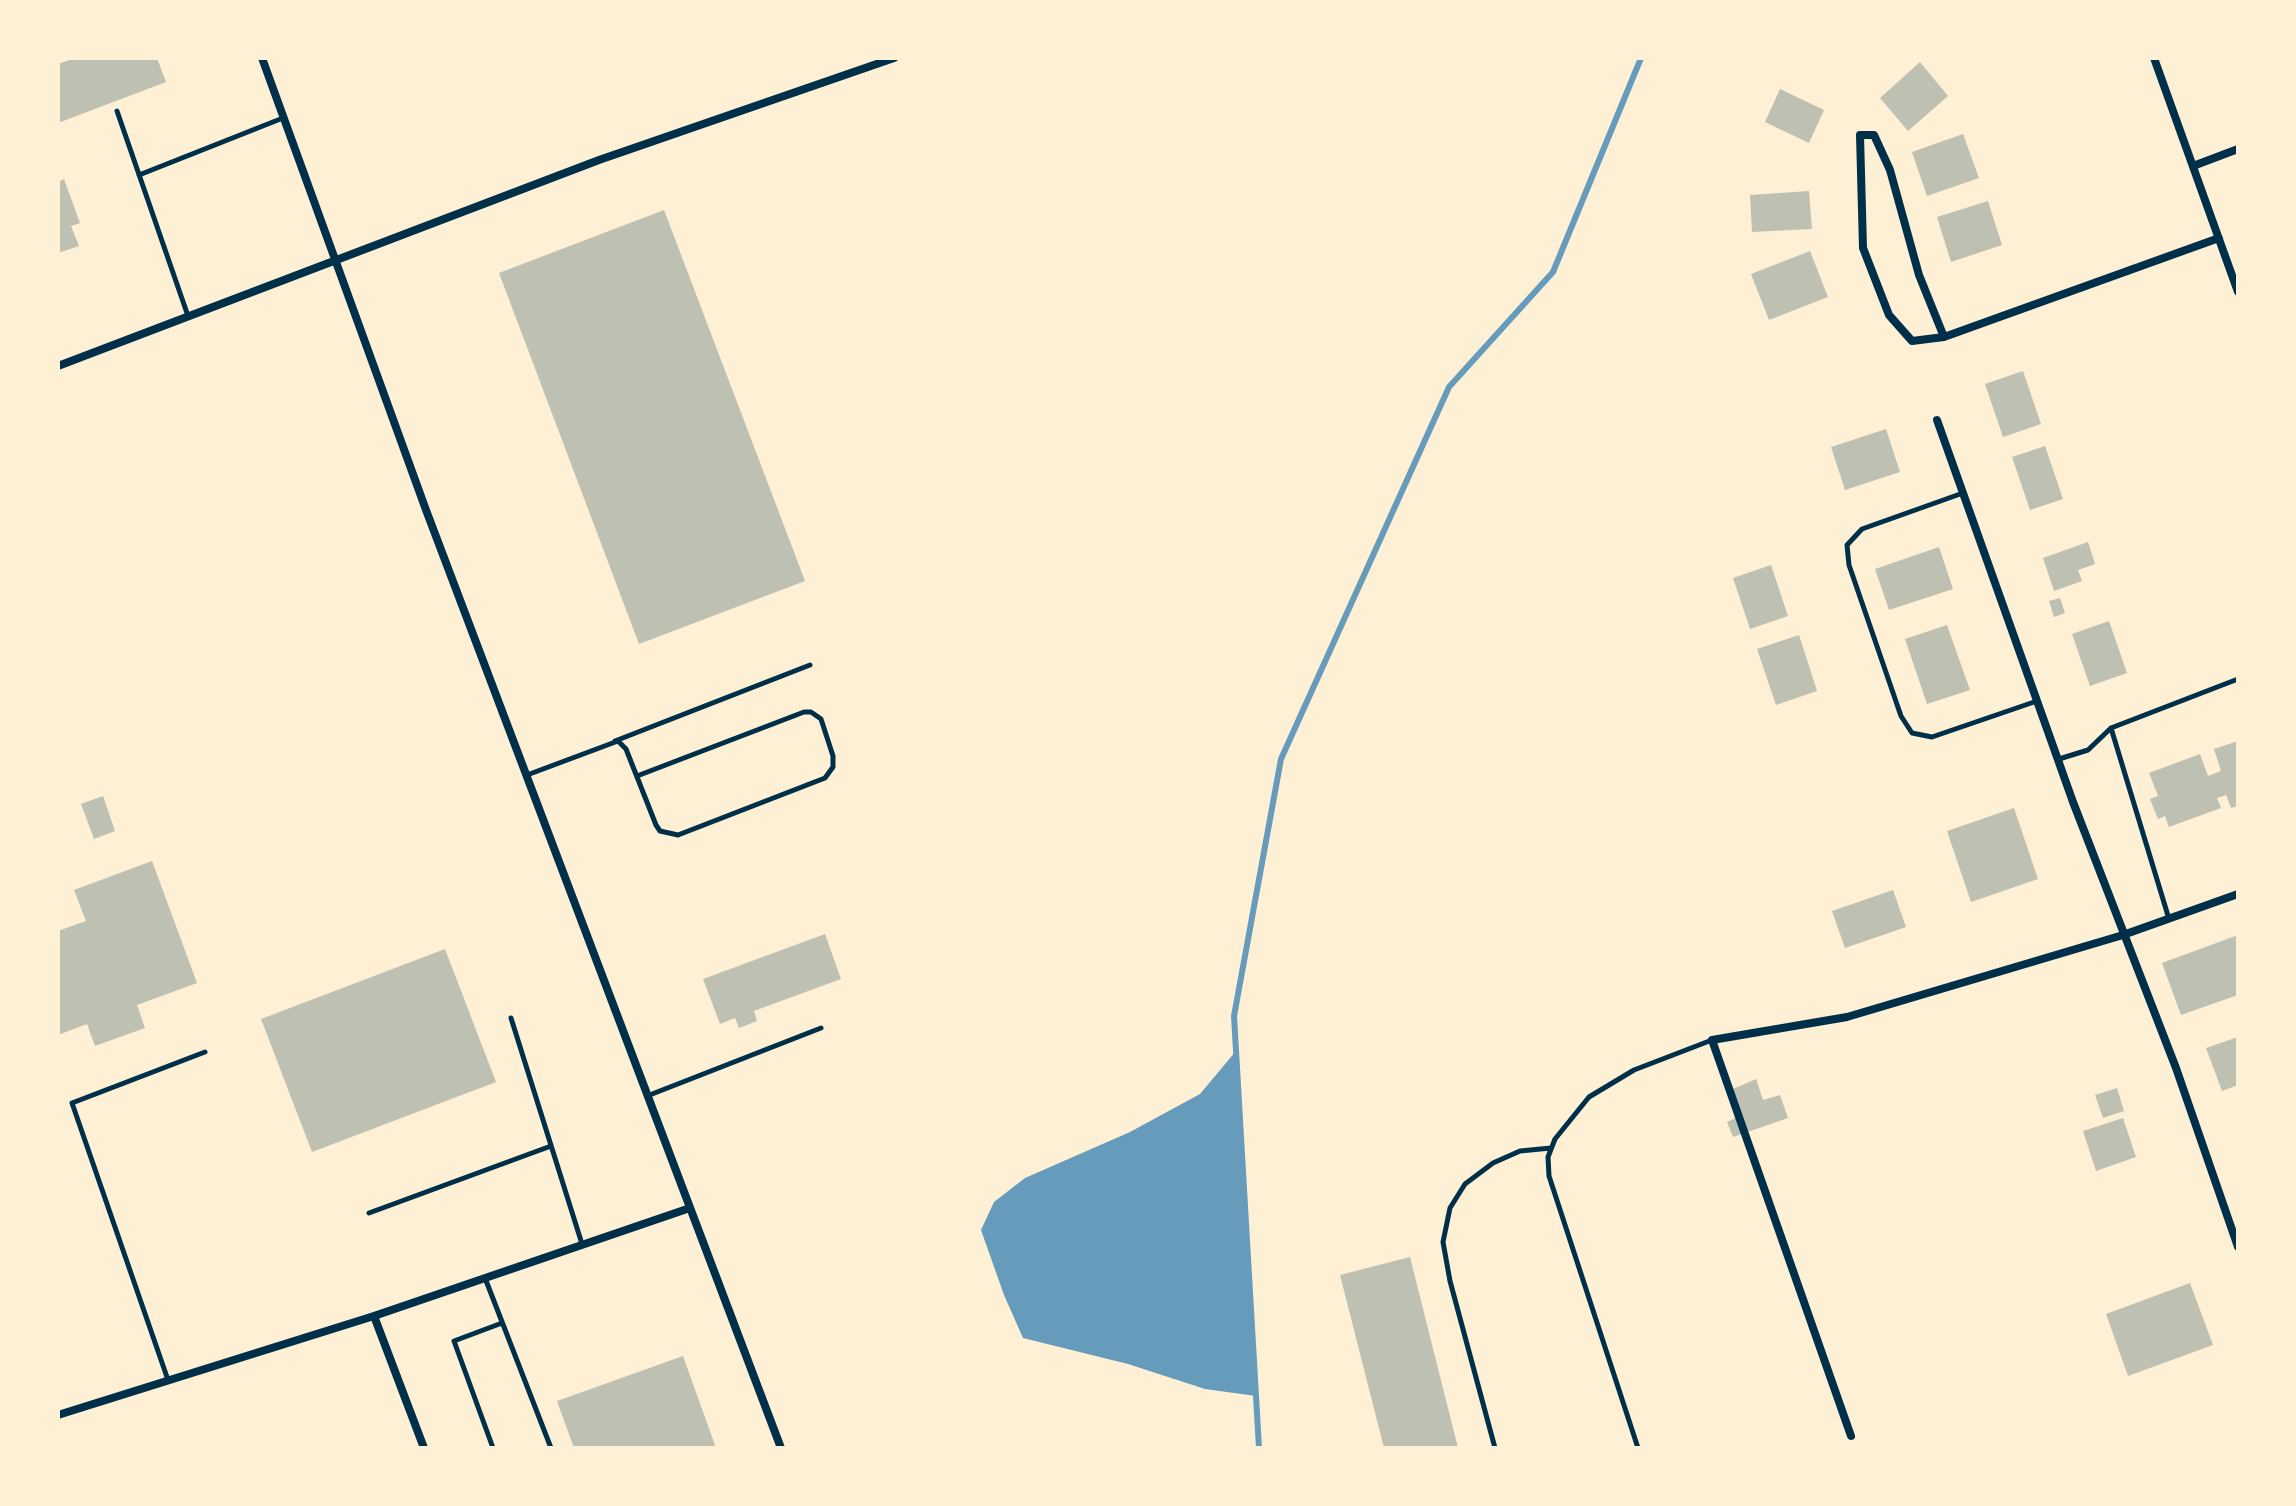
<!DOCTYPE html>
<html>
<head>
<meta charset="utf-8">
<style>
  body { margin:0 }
  #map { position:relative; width:2296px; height:1506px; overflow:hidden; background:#fdf0d5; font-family:Montserrat,sans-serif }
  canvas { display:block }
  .frame { position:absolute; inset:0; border:60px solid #fdf0d5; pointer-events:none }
</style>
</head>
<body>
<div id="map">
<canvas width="2296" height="1506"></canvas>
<div class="frame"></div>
</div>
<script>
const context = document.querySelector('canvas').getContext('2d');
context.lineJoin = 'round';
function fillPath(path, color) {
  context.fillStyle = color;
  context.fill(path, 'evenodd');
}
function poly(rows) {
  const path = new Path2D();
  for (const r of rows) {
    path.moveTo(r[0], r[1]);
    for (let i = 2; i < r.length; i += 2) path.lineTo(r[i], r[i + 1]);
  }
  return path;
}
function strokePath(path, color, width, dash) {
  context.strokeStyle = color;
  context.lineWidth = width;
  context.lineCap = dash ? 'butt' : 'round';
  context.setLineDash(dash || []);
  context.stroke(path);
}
const water = poly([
  [1236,1051,1256,1396,1205,1389,1128,1364,1023,1338,1004,1295,981,1230,994,1202,1025,1178,1130,1132,1200,1094]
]);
const stream = poly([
  [1259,1448,1234,1016,1281,759,1449,387,1553,272,1641,58]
]);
const building = poly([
  [75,58,157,58,166,82,58,123,58,64],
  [1920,62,1948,96,1908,131,1880,98],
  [1780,89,1824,110,1809,143,1765,122],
  [1963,134,1979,178,1927,196,1912,152],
  [64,179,80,223,71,226,79,246,58,253,58,182],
  [1809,191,1812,229,1752,232,1750,195],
  [1988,201,2002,245,1951,262,1937,217],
  [664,210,805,581,639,644,499,273],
  [1810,251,1828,297,1769,320,1751,274],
  [2023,371,2041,424,2003,437,1985,384],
  [1886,429,1900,472,1845,490,1831,447],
  [2045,446,2063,499,2030,510,2012,457],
  [2088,542,2095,564,2078,570,2082,581,2054,591,2043,558],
  [1939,547,1953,589,1889,610,1875,569],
  [1771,565,1788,616,1750,629,1733,578],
  [2060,598,2065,613,2054,617,2049,601],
  [2109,621,2127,673,2090,686,2072,634],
  [1947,625,1970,690,1927,704,1905,639],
  [1799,635,1817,691,1776,705,1757,649],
  [2238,741,2238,806,2231,808,2226,795,2217,798,2221,808,2169,827,2165,816,2158,819,2150,799,2158,796,2149,773,2200,754,2208,776,2221,771,2214,749],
  [103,796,115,831,94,839,81,804],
  [2014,808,2038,879,1971,902,1947,831],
  [152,861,197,983,137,1005,145,1028,95,1046,87,1024,58,1035,58,931,86,921,74,890],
  [1893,890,1906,927,1845,948,1832,911],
  [825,934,841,979,754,1011,757,1021,739,1028,735,1018,720,1024,703,979],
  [2238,935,2238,995,2181,1015,2162,963],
  [445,949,496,1082,312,1152,261,1019],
  [2238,1037,2238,1085,2222,1091,2206,1048],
  [1756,1079,1763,1100,1780,1095,1788,1118,1733,1137,1727,1122,1738,1117,1728,1091],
  [2117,1088,2124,1111,2103,1118,2095,1095],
  [2123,1118,2136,1157,2096,1171,2083,1131],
  [1410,1257,1458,1448,1384,1448,1340,1275],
  [2190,1283,2213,1345,2128,1376,2106,1314],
  [683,1356,716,1448,574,1448,557,1401]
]);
const service = poly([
  [117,111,188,316],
  [139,175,283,118],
  [1963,493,1862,529,1847,545,1849,565,1901,716,1912,733,1932,737,2037,701],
  [2111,728,2169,919],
  [615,741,810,665],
  [2059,759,2088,750,2111,728,2238,679],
  [527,775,618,741,626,749,656,825,660,831,678,835,825,778,833,767,833,756,821,719,811,712,804,712,637,776],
  [511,1018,582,1244],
  [647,1096,821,1028],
  [369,1213,551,1146],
  [485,1278,551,1448],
  [168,1380,72,1103,205,1052],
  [493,1448,454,1341,502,1323],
  [1495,1448,1450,1281,1443,1242,1450,1208,1465,1184,1493,1163,1520,1151,1551,1148],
  [1638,1448,1549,1176,1548,1157,1555,1139,1589,1097,1634,1070,1712,1040]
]);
const minor = poly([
  [262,58,426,510,781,1448],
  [2154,58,2238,292],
  [1860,135,1874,135,1890,170,1919,275,1944,337,1912,341,1889,315,1863,248,1860,135],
  [2193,166,2238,149],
  [1944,337,2219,238],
  [58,366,599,160,894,58],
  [1937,420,2073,802,2176,1068,2238,1247],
  [374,1316,424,1448],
  [58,1415,374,1316,690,1208],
  [1851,1436,1712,1040,1847,1017,2123,935,2238,894]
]);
fillPath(water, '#669bbc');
strokePath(stream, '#669bbc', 6);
fillPath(building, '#bec0b2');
strokePath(service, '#003049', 5);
strokePath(minor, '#003049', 8);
</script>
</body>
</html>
